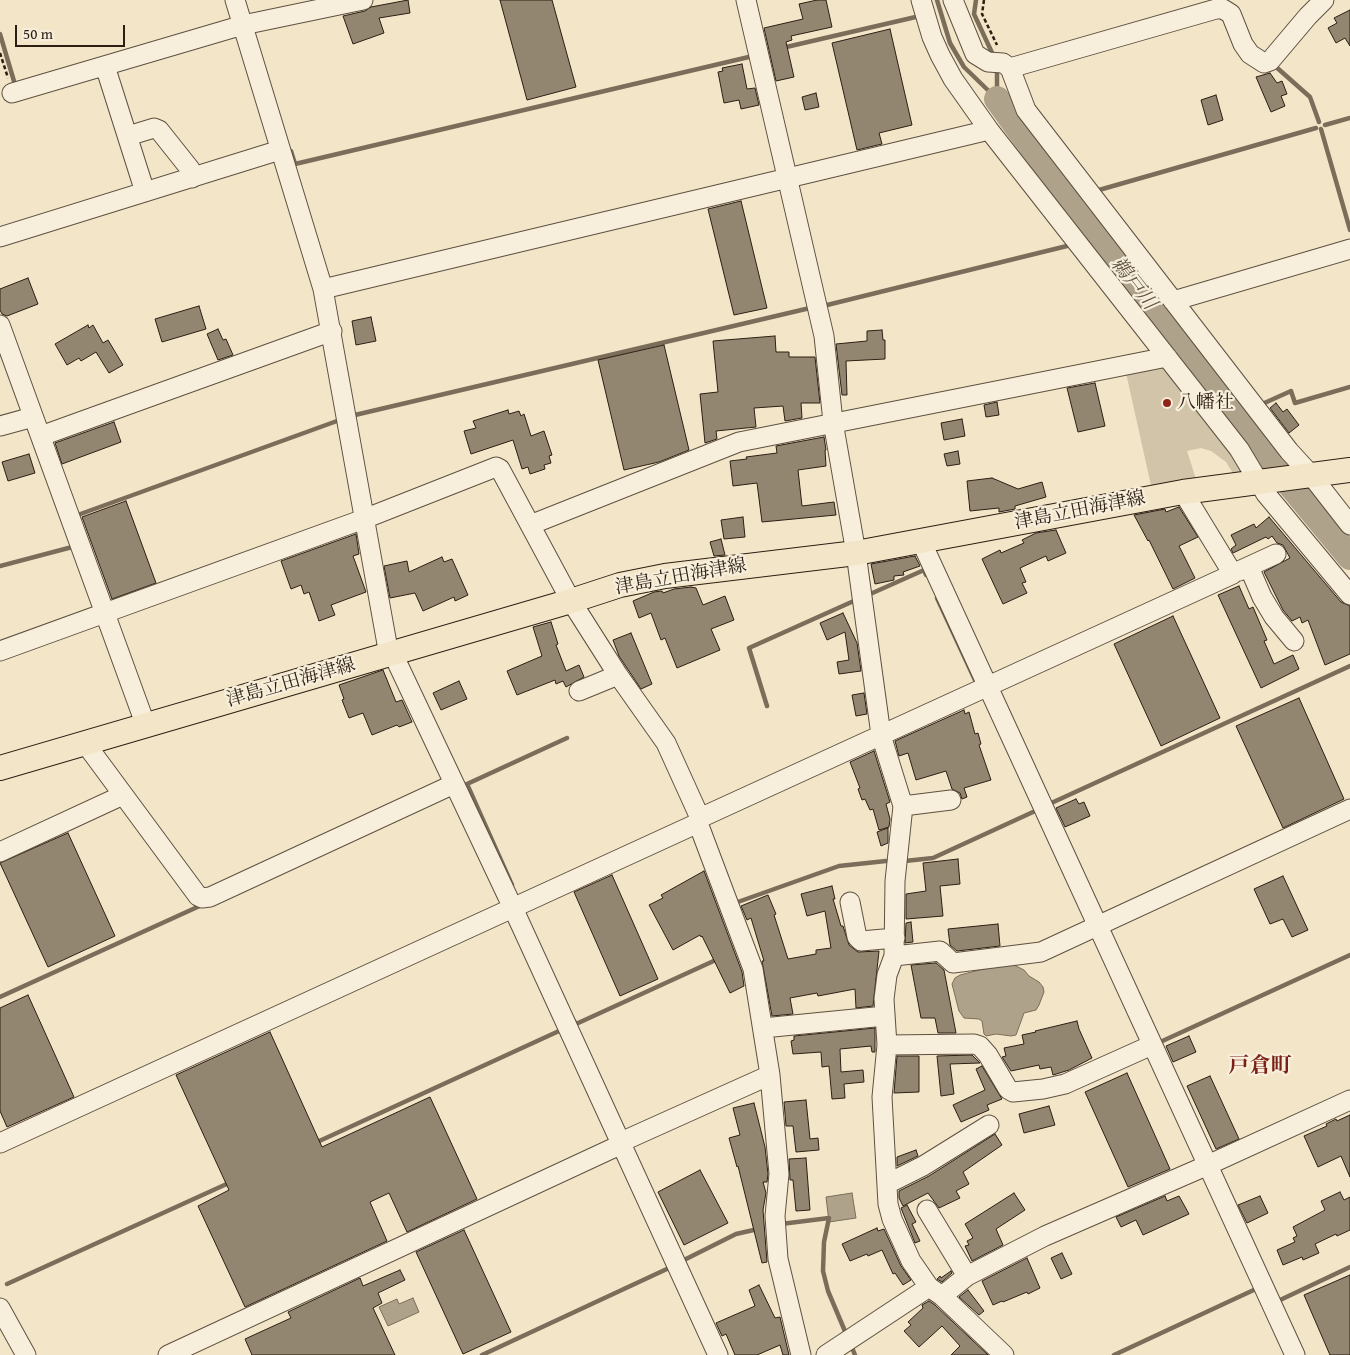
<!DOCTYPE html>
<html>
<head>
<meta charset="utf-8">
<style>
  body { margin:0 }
  #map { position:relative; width:1350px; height:1355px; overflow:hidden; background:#f3e6c8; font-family:"Gentium Book Plus",serif }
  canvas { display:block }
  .scale { position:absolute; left:15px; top:25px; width:110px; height:22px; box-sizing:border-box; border:2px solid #2c1e13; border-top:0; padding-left:6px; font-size:15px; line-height:18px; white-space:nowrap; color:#2c1e13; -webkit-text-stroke:4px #f7efdb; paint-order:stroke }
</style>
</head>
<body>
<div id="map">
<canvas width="1350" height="1355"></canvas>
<div class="scale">50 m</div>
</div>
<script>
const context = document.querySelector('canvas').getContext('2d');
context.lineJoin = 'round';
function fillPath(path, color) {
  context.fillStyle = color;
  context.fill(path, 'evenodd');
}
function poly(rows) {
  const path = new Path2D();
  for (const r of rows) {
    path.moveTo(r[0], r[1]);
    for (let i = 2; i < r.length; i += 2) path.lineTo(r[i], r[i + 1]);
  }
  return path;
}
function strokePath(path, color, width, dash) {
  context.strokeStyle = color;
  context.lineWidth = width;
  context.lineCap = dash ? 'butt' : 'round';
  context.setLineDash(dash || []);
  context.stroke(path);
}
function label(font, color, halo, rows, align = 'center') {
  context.font = font + ' "Gentium Book Plus","Noto Serif JP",serif';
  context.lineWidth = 4.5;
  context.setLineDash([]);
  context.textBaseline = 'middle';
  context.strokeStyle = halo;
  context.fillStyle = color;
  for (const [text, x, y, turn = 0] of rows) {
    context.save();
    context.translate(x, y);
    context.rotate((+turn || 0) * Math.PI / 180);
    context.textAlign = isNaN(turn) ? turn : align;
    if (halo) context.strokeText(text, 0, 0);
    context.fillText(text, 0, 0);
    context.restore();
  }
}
const green = poly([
  [1168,363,1249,472,1234,475,1226,462,1211,451,1201,448,1187,451,1197,482,1152,490,1126,373]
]);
const water = poly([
  [1014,965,1024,970,1029,976,1039,982,1043,987,1044,992,1039,1005,1036,1010,1024,1013,1016,1035,1011,1036,996,1034,986,1036,984,1034,982,1021,979,1019,964,1018,959,1011,952,984,955,978,960,975,995,966,1014,965],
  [852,1193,856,1218,829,1222,826,1197,852,1193],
  [413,1298,419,1312,388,1326,379,1307,397,1299,399,1304,413,1298]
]);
const stream = poly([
  [937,0,950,43,964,67,997,99],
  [976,0,974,14,994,57],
  [0,34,16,88],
  [782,48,920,16],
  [1275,66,1310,97,1319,122],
  [997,99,997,66],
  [1325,125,1350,118],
  [1321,129,1350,230],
  [291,151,295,164,753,56],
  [1099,190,1316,128],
  [1090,238,1095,235],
  [823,306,1071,245],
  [1174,356,1184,351],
  [1260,405,1291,391,1295,403,1350,387],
  [355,415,810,308],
  [75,516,337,421],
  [0,566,76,546],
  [868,595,924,570,926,575],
  [937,598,975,680],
  [767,706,749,648,856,600],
  [467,784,567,738],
  [465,785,467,784,512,885],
  [1047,805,1350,666],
  [905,861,933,858,1033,812],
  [735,903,839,866,886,861],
  [0,997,204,904],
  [574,1021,576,1024,718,959],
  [1158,1043,1350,955],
  [315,1143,559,1031],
  [781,1224,829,1218,824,1242,823,1271,828,1291,847,1336],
  [686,1259,736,1234,758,1229],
  [7,1284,231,1182],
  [1277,1298,1278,1301,1350,1267],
  [851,1345,855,1355],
  [482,1355,669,1268],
  [1114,1355,1258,1288]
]);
const river = poly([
  [997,99,1095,235,1259,447,1350,557]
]);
const building = poly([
  [408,0,410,13,379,18,384,33,353,44,343,16,365,11,371,7,408,0],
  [500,0,552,0,576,87,527,100,500,0],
  [817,0,826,0,832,27,791,36,792,40,786,42,794,77,776,81,764,28,803,19,799,4,817,0],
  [1350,10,1350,46,1345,38,1336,43,1328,28,1337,23,1334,18,1350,10],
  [890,29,912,125,879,133,882,144,857,150,832,43,890,29],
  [742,64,747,89,755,88,759,105,741,109,739,100,724,103,718,72,723,71,722,68,742,64],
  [1270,73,1277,83,1282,81,1287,94,1281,96,1285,106,1271,112,1256,77,1270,73],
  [816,93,819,107,805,110,802,97,816,93],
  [1216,95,1223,120,1208,125,1201,100,1216,95],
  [741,201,767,308,734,315,708,209,741,201],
  [28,278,38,304,7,316,2,314,0,310,0,289,28,278],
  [199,306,206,329,162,342,155,319,199,306],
  [371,317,376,341,356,345,352,321,371,317],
  [88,325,89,328,93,325,103,343,108,340,123,365,109,373,96,352,81,361,79,358,67,365,55,344,88,325],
  [218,329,223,340,226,339,233,355,218,360,207,334,218,329],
  [882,330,883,340,885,340,885,359,846,361,847,395,842,395,836,344,867,341,867,331,882,330],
  [775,336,776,352,789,352,789,357,815,357,820,403,801,403,802,418,785,421,783,406,754,408,756,427,716,431,717,439,705,443,700,394,718,392,713,341,775,336],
  [664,345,689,450,659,462,624,470,598,360,664,345],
  [1095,383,1105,426,1078,432,1067,388,1095,383],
  [997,402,999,415,986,417,984,405,997,402],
  [1276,403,1283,412,1287,409,1299,425,1289,433,1270,408,1276,403],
  [508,410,509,414,519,411,521,416,524,414,531,436,544,431,552,455,549,456,551,463,544,465,545,469,530,474,528,467,522,469,513,440,471,454,464,431,476,428,473,421,508,410],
  [962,419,965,436,944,440,941,423,962,419],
  [114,422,121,442,62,464,55,443,114,422],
  [824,437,826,450,825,450,826,466,798,470,802,506,834,502,836,515,762,522,757,483,733,486,730,461,747,459,746,457,777,453,776,446,824,437],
  [958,451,960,464,947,466,944,454,958,451],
  [29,454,35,473,8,481,2,462,29,454],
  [992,478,1018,489,1042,482,1046,497,1015,506,1015,509,999,512,999,508,970,511,967,481,992,478],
  [126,501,156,583,112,599,82,517,126,501],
  [1179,507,1198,537,1179,546,1195,578,1173,589,1149,540,1148,541,1134,515,1165,509,1166,512,1179,507],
  [743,517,745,537,724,539,721,520,743,517],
  [1269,517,1341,602,1350,606,1350,654,1325,665,1308,620,1302,623,1300,617,1292,621,1283,610,1264,572,1290,558,1283,545,1277,543,1272,536,1268,539,1266,537,1233,553,1231,549,1236,545,1231,535,1254,524,1256,528,1269,517],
  [1056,530,1066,553,1048,561,1046,556,1020,568,1026,582,1022,583,1027,593,1003,604,982,559,1000,550,1001,553,1024,543,1022,540,1036,533,1056,530],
  [356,534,359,554,353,556,366,592,331,605,335,615,319,621,309,592,304,594,301,585,291,589,281,561,356,534],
  [721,539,725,555,714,556,710,542,721,539],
  [915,556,920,566,903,572,904,575,894,576,894,580,875,584,871,564,915,556],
  [442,557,444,562,452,559,468,595,455,601,454,597,423,611,415,593,390,598,384,566,407,561,409,572,442,557],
  [1239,586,1249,609,1253,607,1267,640,1264,641,1274,664,1293,655,1299,669,1261,688,1218,595,1239,586],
  [691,587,696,588,703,605,725,596,734,620,711,629,720,650,677,668,665,638,661,640,651,613,639,618,633,601,654,592,662,591,663,593,674,589,691,587],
  [843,613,857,643,861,671,839,674,837,662,849,660,845,632,827,640,820,623,843,613],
  [1173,616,1220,718,1161,746,1114,644,1173,616],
  [551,622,558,644,556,645,566,671,579,665,584,677,566,687,563,681,556,684,555,680,517,695,507,671,542,656,533,627,551,622],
  [631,633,652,684,641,689,619,656,613,640,631,633],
  [383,670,396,702,402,700,412,722,399,727,397,725,372,735,363,713,349,718,342,700,344,699,339,685,383,670],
  [459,681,467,699,441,710,433,693,459,681],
  [864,693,867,714,856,716,852,695,864,693],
  [1299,698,1344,799,1283,828,1236,726,1299,698],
  [964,710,965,714,969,712,975,734,978,733,981,744,979,745,991,780,964,788,967,797,962,799,960,793,952,789,946,771,916,780,908,753,899,756,895,741,964,710],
  [874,751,890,802,886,804,890,819,889,827,879,830,873,809,870,810,865,799,862,800,858,789,860,788,850,762,874,751],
  [1076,799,1079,804,1084,802,1090,816,1065,827,1056,808,1076,799],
  [888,828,888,843,881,846,877,832,888,828],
  [68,833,115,936,48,967,0,863,68,833],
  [958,859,960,884,940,886,943,916,906,919,906,894,926,891,923,863,958,859],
  [704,871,742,972,744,986,730,993,702,936,701,937,700,935,673,950,649,905,663,898,661,895,704,871],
  [612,875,658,979,620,996,574,892,612,875],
  [1283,876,1308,930,1292,937,1283,919,1270,924,1254,889,1283,876],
  [832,886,835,899,833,899,841,926,843,926,849,945,858,952,879,951,873,1006,856,1008,855,989,818,996,817,993,790,998,793,1014,772,1016,762,961,764,961,751,918,747,920,741,906,768,895,776,914,774,915,788,959,816,954,816,950,831,948,825,911,807,916,801,894,832,886],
  [911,922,913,942,905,943,906,923,911,922],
  [998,924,1000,946,957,951,950,945,948,929,998,924],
  [936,963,944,970,956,1033,938,1033,935,1018,921,1018,911,965,936,963],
  [28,995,74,1097,7,1127,0,1111,0,1008,28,995],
  [1077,1021,1079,1029,1092,1058,1069,1070,1053,1075,1051,1067,1040,1069,1039,1065,1011,1071,1002,1057,1006,1056,1004,1048,1024,1044,1022,1035,1036,1032,1035,1031,1077,1021],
  [875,1028,875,1052,872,1052,871,1046,840,1049,841,1072,863,1070,864,1082,844,1084,845,1098,832,1099,829,1066,822,1067,821,1052,793,1054,791,1041,794,1040,794,1036,875,1028],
  [270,1032,322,1147,430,1097,477,1199,407,1232,389,1193,370,1202,387,1241,245,1307,198,1206,229,1190,176,1075,270,1032],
  [1189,1036,1196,1052,1173,1062,1166,1046,1189,1036],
  [972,1055,980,1063,950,1064,954,1094,941,1096,937,1056,972,1055],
  [897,1056,919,1056,919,1092,894,1093,897,1056],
  [982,1066,1002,1099,987,1105,989,1110,961,1122,953,1105,985,1090,976,1069,982,1066],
  [1127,1073,1170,1169,1128,1187,1085,1092,1127,1073],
  [1210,1076,1239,1139,1216,1149,1187,1086,1210,1076],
  [806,1100,810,1139,818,1138,819,1150,796,1152,793,1126,786,1126,784,1102,806,1100],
  [754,1103,765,1147,768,1174,767,1182,763,1182,766,1193,763,1210,767,1262,762,1263,738,1166,737,1167,729,1138,740,1135,733,1108,754,1103],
  [1049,1106,1055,1125,1024,1133,1019,1114,1049,1106],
  [1350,1115,1350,1177,1341,1156,1318,1167,1304,1136,1327,1126,1326,1124,1336,1119,1337,1121,1350,1115],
  [995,1134,1002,1145,963,1172,969,1184,956,1191,960,1198,939,1208,928,1193,903,1206,899,1198,899,1191,929,1176,995,1134],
  [916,1150,918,1156,897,1166,897,1157,916,1150],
  [806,1158,810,1210,796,1211,793,1180,790,1180,789,1159,806,1158],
  [700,1170,728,1223,684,1245,658,1192,700,1170],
  [1340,1192,1344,1200,1350,1197,1350,1230,1337,1236,1336,1234,1315,1244,1319,1253,1303,1260,1302,1257,1283,1265,1277,1250,1295,1242,1293,1238,1297,1236,1293,1227,1325,1210,1321,1201,1340,1192],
  [1014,1193,1025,1210,996,1229,1003,1245,972,1261,965,1246,969,1245,967,1241,973,1238,965,1224,1014,1193],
  [1165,1196,1167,1201,1179,1196,1189,1214,1143,1235,1136,1220,1121,1227,1116,1217,1165,1196],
  [1260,1196,1268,1213,1247,1223,1238,1205,1260,1196],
  [907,1205,916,1222,912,1224,920,1241,915,1243,901,1208,907,1205],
  [877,1228,878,1231,884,1229,901,1266,911,1280,903,1285,895,1273,893,1274,882,1250,868,1256,867,1254,850,1261,842,1244,877,1228],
  [464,1230,511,1332,463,1354,416,1252,464,1230],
  [1062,1253,1072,1274,1061,1279,1051,1258,1062,1253],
  [1027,1258,1040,1288,1028,1294,1027,1292,1003,1302,1002,1301,993,1305,982,1281,1027,1258],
  [400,1270,405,1280,378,1293,382,1303,373,1308,395,1355,252,1355,245,1339,291,1318,288,1312,360,1278,363,1286,400,1270],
  [951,1271,952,1273,942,1282,937,1279,940,1276,941,1278,951,1271],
  [1350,1275,1350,1355,1330,1355,1304,1295,1350,1275],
  [759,1285,775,1318,780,1317,789,1355,783,1355,780,1345,757,1355,735,1355,726,1334,722,1336,716,1323,755,1306,749,1290,759,1285],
  [968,1290,984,1311,979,1315,959,1297,968,1290],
  [929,1301,935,1305,988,1355,951,1355,960,1346,942,1326,919,1347,904,1331,911,1325,908,1322,923,1308,922,1305,929,1301]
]);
const path = poly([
  [984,0,982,14,997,45],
  [0,53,8,78]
]);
const minor = poly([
  [235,0,323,289,389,655],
  [746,0,824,336,833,422,856,553,881,735,903,806,895,881,894,956,887,975,884,999,887,1045,882,1097,888,1204,892,1219,911,1261,929,1287,942,1296,1004,1355],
  [921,0,932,37,940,55,953,79,989,130,1239,449,1266,494,1350,595],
  [953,0,975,54,988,62,1003,63,1010,68,1026,110,1289,451,1311,475,1350,525],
  [105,66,145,192],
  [1010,68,1216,9,1223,9,1231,14,1243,44,1250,54,1264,63,1270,61,1308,16,1324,0],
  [12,93,243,25,363,0],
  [128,136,154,128,159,130,190,169,192,178],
  [0,237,280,150],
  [323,289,989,130],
  [1173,301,1350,249],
  [0,325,146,726],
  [0,426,33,417],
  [41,436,332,331],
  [530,525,739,442,1167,357],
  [921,541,1295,1355],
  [1249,567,1262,597,1274,617,1294,641],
  [1239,571,1276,554],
  [0,651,364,519,496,467,500,469,571,601,618,675,666,743,700,818],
  [393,654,513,908,718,1355],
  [579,691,618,675],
  [85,743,198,896,202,898,210,897,454,784],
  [903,806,951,800],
  [0,852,123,795],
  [850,902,857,937,861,941,895,938],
  [894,956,940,951,953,963,1041,952,1350,809],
  [763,1028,885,1016],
  [887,1045,974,1044,980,1046,988,1055,1008,1089,1013,1092,1043,1089,1065,1084,1152,1045],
  [770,1075,779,1174,775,1216,778,1259,801,1355],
  [621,1142,770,1075,753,969,698,823],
  [0,1143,698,823,700,818,1233,574,1183,492],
  [887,1184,923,1166,989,1125],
  [927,1210,967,1276],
  [942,1296,967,1276,1045,1236,1208,1165,1350,1100],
  [0,1308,26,1355],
  [168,1355,622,1144],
  [826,1355,929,1287]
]);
const major = poly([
  [0,768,571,601,620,585,665,576,856,553,1183,492,1350,470]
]);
const markers = [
  [1167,403,5,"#8f2418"]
];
const poiNames = [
  ["八幡社",1177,403]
];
const streetNames = [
  ["津島立田海津線",1080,511,-11],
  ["津島立田海津線",681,577,-10],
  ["津島立田海津線",291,683,-16]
];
const waterNames = [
  ["鵜戸川",1133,284,52]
];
const quarterNames = [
  ["戸倉町",1260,1067]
];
fillPath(green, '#d1c4a9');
fillPath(water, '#afa28a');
strokePath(water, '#7b6d5a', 1);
strokePath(stream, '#7b6d5a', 4.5);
strokePath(river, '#afa28a', 26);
fillPath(building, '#938671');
strokePath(building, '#2c1e13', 1);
strokePath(minor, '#5e5040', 21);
strokePath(major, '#2c1e13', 26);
strokePath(path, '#2c1e13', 2.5, [4, 2.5]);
strokePath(minor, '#f7efdb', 19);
strokePath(major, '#f3e6c8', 24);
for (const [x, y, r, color] of markers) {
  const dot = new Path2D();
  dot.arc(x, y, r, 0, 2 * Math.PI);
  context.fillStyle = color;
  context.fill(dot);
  strokePath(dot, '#f7efdb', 2);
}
label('19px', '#2c1e13', '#f7efdb', poiNames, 'left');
label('19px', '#2c1e13', '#f7efdb', streetNames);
label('italic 20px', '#605343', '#f7efdb', waterNames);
label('bold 21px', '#7a1f14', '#f7efdb', quarterNames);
</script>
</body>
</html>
